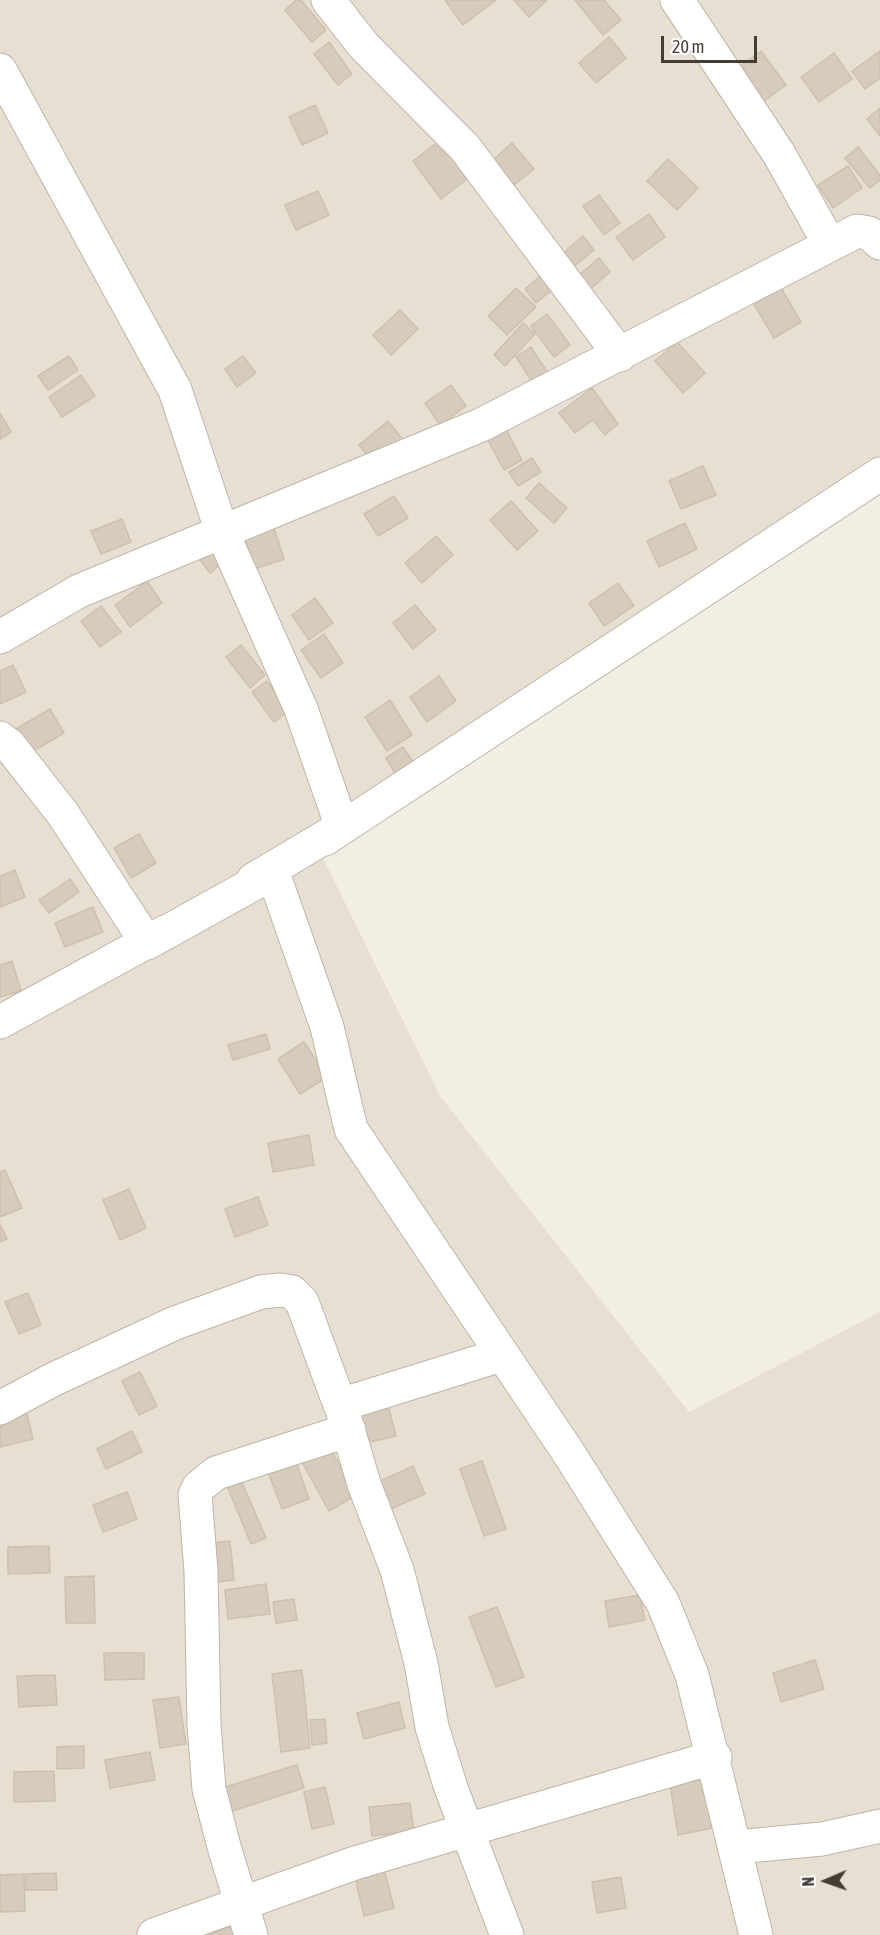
<!DOCTYPE html>
<html>
<head>
<meta charset="utf-8">
<style>
  body { margin:0 }
  #map { position:relative; width:880px; height:1935px; overflow:hidden; background:#f2eee4; font-family:"Asap Condensed",sans-serif }
  canvas { display:block }
  .north { position:absolute; left:796px; top:1851px; width:60px; height:60px; -webkit-text-stroke:4px #fff; paint-order:stroke; rotate:268deg; font-size:16px; font-weight:700; line-height:24px; text-align:center; color:#453d34 }
  .north::after { content:''; display:block; margin:auto; width:21px; height:27px; background:#453d34; clip-path:polygon(50% 0,100% 100%,50% 72%,0 100%) }
  .scale { position:absolute; left:661px; top:36px; width:96px; height:27px; box-sizing:border-box; border:3px solid #453d34; border-top:0; padding-left:8px; font-size:18px; line-height:21px; white-space:nowrap; color:#453d34; -webkit-text-stroke:4px #fff; paint-order:stroke }
</style>
</head>
<body>
<div id="map">
<canvas width="880" height="1935"></canvas>
<div class="north">N</div>
<div class="scale">20 m</div>
</div>
<script>
const context = document.querySelector('canvas').getContext('2d');
context.lineJoin = 'round';
function fillPath(path, color) {
  context.fillStyle = color;
  context.fill(path, 'evenodd');
}
function poly(rows) {
  const path = new Path2D();
  for (const r of rows) {
    path.moveTo(r[0], r[1]);
    for (let i = 2; i < r.length; i += 2) path.lineTo(r[i], r[i + 1]);
  }
  return path;
}
function strokePath(path, color, width, dash) {
  context.strokeStyle = color;
  context.lineWidth = width;
  context.lineCap = dash ? 'butt' : 'round';
  context.setLineDash(dash || []);
  context.stroke(path);
}
const residential = poly([
  [0,0,880,0,880,456,595,652,319,850,440,1096,689,1412,880,1312,880,1935,0,1935]
]);
const building = poly([
  [296,0,301,0,326,30,312,42,285,10,296,0],
  [445,0,496,0,463,25,445,0],
  [514,0,547,0,529,17,514,0],
  [575,0,604,0,621,20,603,35,575,0],
  [609,37,626,58,596,83,579,63,609,37],
  [329,42,352,74,338,85,314,54,329,42],
  [761,51,786,85,763,102,738,68,761,51],
  [880,51,880,78,865,89,852,71,880,51],
  [834,53,852,79,819,102,801,77,834,53],
  [315,105,328,133,302,145,289,117,315,105],
  [880,108,880,136,867,119,880,108],
  [439,141,467,179,441,199,413,161,439,141],
  [512,143,534,169,514,185,493,160,512,143],
  [858,147,880,175,880,180,870,188,845,158,858,147],
  [668,159,698,188,677,210,647,181,668,159],
  [848,166,862,188,833,208,818,185,848,166],
  [318,191,329,215,296,230,285,205,318,191],
  [599,195,620,223,604,235,583,206,599,195],
  [649,214,665,237,633,260,616,237,649,214],
  [583,236,594,250,571,269,560,256,583,236],
  [599,258,610,272,589,290,578,276,599,258],
  [546,271,557,286,536,303,525,289,546,271],
  [516,288,536,307,507,335,488,316,516,288],
  [781,288,801,322,774,338,754,304,781,288],
  [400,310,418,329,391,355,373,335,400,310],
  [547,314,570,345,554,357,531,326,547,314],
  [523,323,535,334,505,366,494,355,523,323],
  [677,342,705,373,683,393,655,361,677,342],
  [531,347,550,376,535,386,516,357,531,347],
  [69,356,78,370,48,390,38,376,69,356],
  [243,356,256,373,237,387,225,369,243,356],
  [81,375,95,396,62,417,49,397,81,375],
  [451,385,466,406,440,425,425,403,451,385],
  [592,388,618,424,605,435,593,420,575,433,559,413,592,388],
  [0,413,11,432,0,439,0,413],
  [388,421,405,442,376,466,359,445,388,421],
  [503,423,522,460,504,470,484,433,503,423],
  [532,458,541,472,518,486,509,472,532,458],
  [703,466,716,495,681,509,669,481,703,466],
  [539,483,567,508,554,523,526,498,539,483],
  [394,496,408,518,378,536,364,514,394,496],
  [511,501,538,531,517,550,490,520,511,501],
  [122,519,131,542,101,554,91,531,122,519],
  [685,523,697,549,659,567,647,541,685,523],
  [274,528,284,559,255,569,244,538,274,528],
  [436,536,453,555,422,583,405,563,436,536],
  [210,548,222,563,210,573,198,557,210,548],
  [147,581,162,603,130,627,115,605,147,581],
  [618,583,634,606,604,626,589,603,618,583],
  [315,598,333,623,309,640,292,615,315,598],
  [415,605,436,630,413,649,393,623,415,605],
  [101,606,121,632,100,647,81,621,101,606],
  [324,634,343,663,321,678,301,650,324,634],
  [241,645,265,675,250,688,226,657,241,645],
  [13,665,26,692,0,704,0,671,13,665],
  [439,676,456,701,427,722,410,697,439,676],
  [267,681,289,711,274,722,252,692,267,681],
  [390,700,412,735,387,751,365,717,390,700],
  [50,709,64,733,30,753,16,729,50,709],
  [403,747,414,763,396,775,386,758,403,747],
  [139,834,156,863,131,878,114,848,139,834],
  [15,870,25,897,0,907,0,876,15,870],
  [70,879,79,892,49,913,39,900,70,879],
  [93,907,103,932,65,947,55,923,93,907],
  [12,961,21,991,0,997,0,965,12,961],
  [266,1034,270,1049,233,1060,228,1045,266,1034],
  [304,1042,327,1077,300,1094,278,1059,304,1042],
  [309,1135,314,1165,273,1172,268,1143,309,1135],
  [5,1170,22,1208,0,1217,0,1172,5,1170],
  [129,1189,146,1228,120,1240,103,1200,129,1189],
  [258,1197,268,1225,235,1237,225,1209,258,1197],
  [0,1224,7,1239,0,1242,0,1224],
  [28,1293,41,1325,19,1334,5,1302,28,1293],
  [140,1372,157,1406,139,1415,122,1381,140,1372],
  [388,1405,396,1436,362,1444,355,1413,388,1405],
  [27,1414,33,1439,0,1447,0,1421,27,1414],
  [132,1431,142,1452,106,1469,97,1449,132,1431],
  [329,1446,356,1495,329,1511,302,1462,329,1446],
  [295,1459,309,1499,282,1509,267,1469,295,1459],
  [482,1461,506,1529,484,1536,460,1469,482,1461],
  [413,1466,425,1494,386,1511,374,1484,413,1466],
  [241,1480,266,1538,251,1544,227,1486,241,1480],
  [127,1492,137,1519,103,1532,93,1505,127,1492],
  [230,1541,234,1580,209,1583,205,1544,230,1541],
  [49,1546,50,1573,8,1574,8,1547,49,1546],
  [94,1576,95,1623,66,1623,65,1577,94,1576],
  [266,1584,270,1614,228,1619,225,1590,266,1584],
  [640,1595,645,1620,609,1627,605,1601,640,1595],
  [294,1599,297,1620,276,1623,273,1602,294,1599],
  [497,1607,524,1677,496,1687,469,1617,497,1607],
  [104,1653,144,1653,144,1679,105,1680,104,1653],
  [815,1660,824,1689,781,1702,773,1673,815,1660],
  [302,1670,310,1748,281,1752,272,1674,302,1670],
  [55,1675,57,1705,19,1707,17,1676,55,1675],
  [179,1697,186,1744,160,1748,153,1700,179,1697],
  [399,1702,405,1728,364,1739,357,1713,399,1702],
  [325,1719,327,1743,312,1745,310,1720,325,1719],
  [84,1746,84,1768,57,1769,57,1747,84,1746],
  [150,1752,155,1780,110,1788,105,1760,150,1752],
  [297,1765,304,1788,232,1811,225,1787,297,1765],
  [54,1771,55,1801,14,1802,14,1772,54,1771],
  [705,1779,713,1828,678,1835,670,1785,705,1779],
  [325,1787,334,1824,312,1829,304,1792,325,1787],
  [410,1803,414,1831,372,1836,369,1807,410,1803],
  [384,1869,394,1908,364,1916,355,1877,384,1869],
  [56,1873,57,1890,26,1890,26,1874,56,1873],
  [24,1874,25,1911,0,1912,0,1875,24,1874],
  [621,1877,626,1908,597,1913,592,1882,621,1877],
  [234,1925,238,1935,207,1935,234,1925]
]);
const street = poly([
  [328,0,364,46,465,148,620,355],
  [677,0,779,154,830,245],
  [0,70,175,390,222,532,301,709,342,827,253,880],
  [0,637,79,591,481,425,857,231,869,233,880,243],
  [0,738,9,745,63,814,147,943,273,873,327,1027,351,1129,568,1452,663,1603,692,1675,756,1935],
  [325,839,880,474],
  [0,1022,165,932],
  [0,1408,52,1380,175,1323,261,1292,280,1290,292,1292,302,1302,340,1405,501,1355],
  [342,1409,364,1484,397,1570,421,1663,432,1727,451,1788,507,1935],
  [736,1847,822,1839,880,1826],
  [154,1935,355,1863,715,1757],
  [251,1935,225,1850,209,1789,204,1725,201,1571,195,1495,199,1487,216,1473,349,1430]
]);
fillPath(residential, '#e7dfd2');
fillPath(building, '#d7cbbc');
strokePath(building, '#cfc0ad', 1.5);
strokePath(street, '#beb5a7', 35);
strokePath(street, '#fff', 33);
</script>
</body>
</html>
